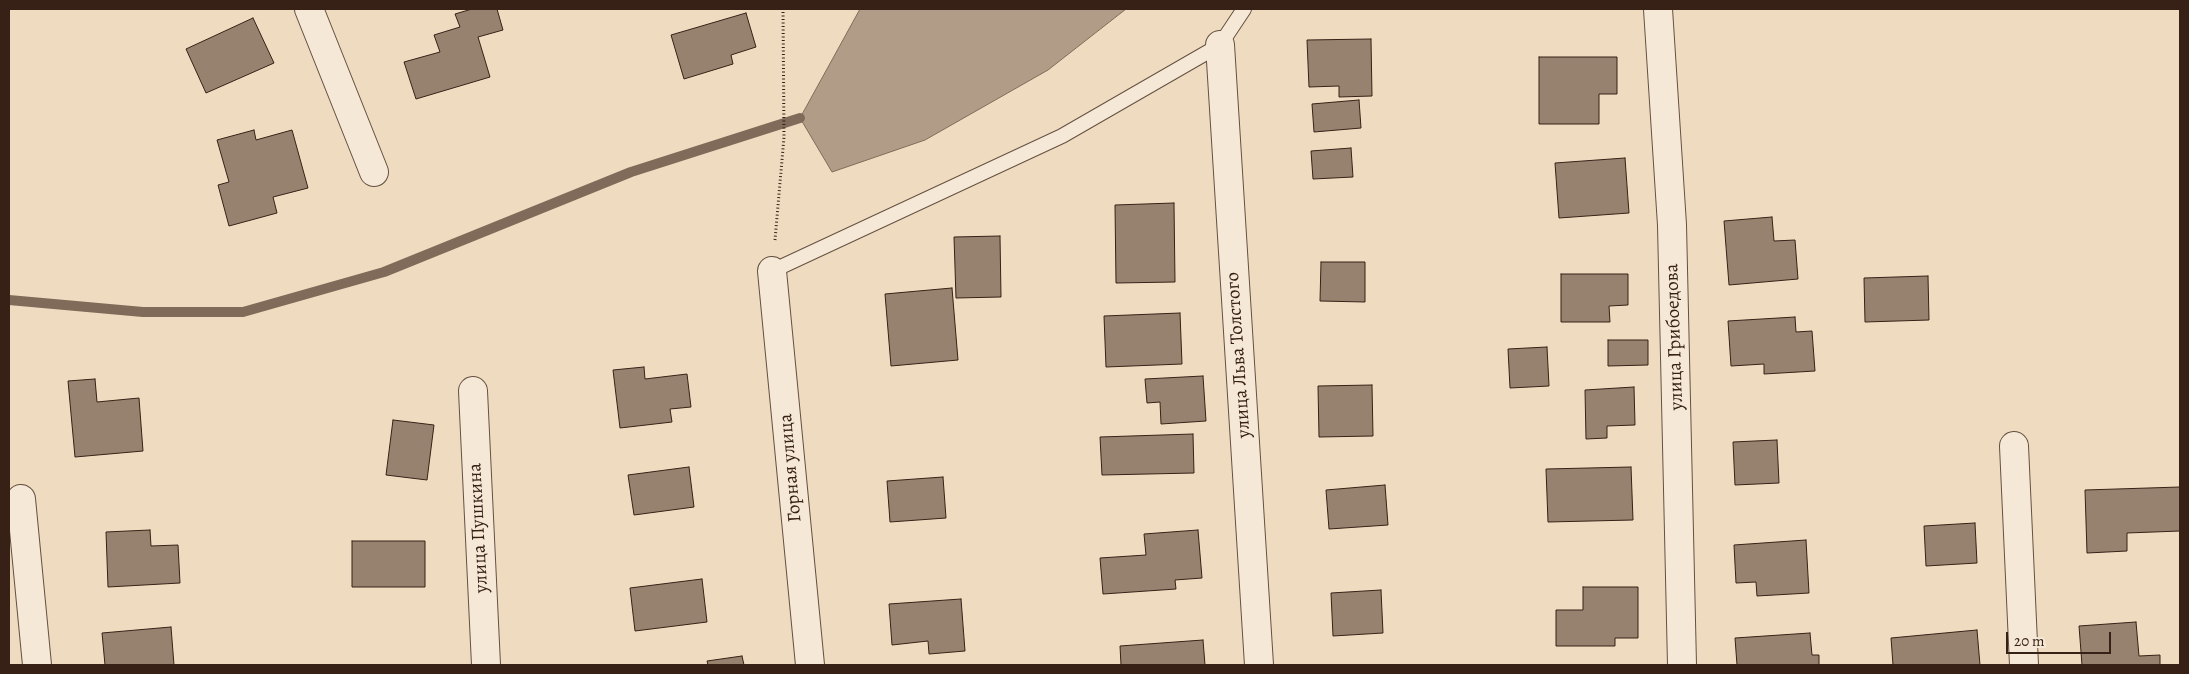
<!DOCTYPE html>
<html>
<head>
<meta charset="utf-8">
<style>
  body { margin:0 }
  #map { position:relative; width:2189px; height:674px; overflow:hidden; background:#efdcc0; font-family:Alegreya,serif }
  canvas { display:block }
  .frame { position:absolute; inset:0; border:10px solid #372117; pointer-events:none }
  .scale { position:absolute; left:2006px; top:632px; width:105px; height:22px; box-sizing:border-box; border:2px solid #372117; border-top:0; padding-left:6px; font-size:15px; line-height:18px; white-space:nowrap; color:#372117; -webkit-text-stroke:4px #f5e8d6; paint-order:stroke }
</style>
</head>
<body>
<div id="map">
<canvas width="2189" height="674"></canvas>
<div class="frame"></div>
<div class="scale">20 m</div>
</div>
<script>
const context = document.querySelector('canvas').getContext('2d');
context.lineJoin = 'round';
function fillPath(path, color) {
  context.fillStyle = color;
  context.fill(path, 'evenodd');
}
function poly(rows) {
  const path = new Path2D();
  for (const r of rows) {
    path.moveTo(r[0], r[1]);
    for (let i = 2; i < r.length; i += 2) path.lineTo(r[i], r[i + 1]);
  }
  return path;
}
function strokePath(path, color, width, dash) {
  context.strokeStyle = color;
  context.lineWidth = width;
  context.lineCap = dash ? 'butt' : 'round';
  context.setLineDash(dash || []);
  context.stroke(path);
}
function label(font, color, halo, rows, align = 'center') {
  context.font = font + ' Alegreya,serif';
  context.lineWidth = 4;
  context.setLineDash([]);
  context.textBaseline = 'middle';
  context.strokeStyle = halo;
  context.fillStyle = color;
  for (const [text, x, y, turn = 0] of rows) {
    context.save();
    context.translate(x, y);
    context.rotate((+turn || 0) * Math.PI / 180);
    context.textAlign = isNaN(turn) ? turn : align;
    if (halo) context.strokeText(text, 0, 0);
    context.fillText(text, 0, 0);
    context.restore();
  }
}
const water = poly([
  [860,9,1126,9,1048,70,925,140,832,172,800,118,860,9]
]);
const stream = poly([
  [9,300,143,312,243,312,384,272,631,172,800,118]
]);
const building = poly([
  [472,9,497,9,503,30,478,37,490,77,416,99,404,62,440,52,434,35,460,27,455,14,472,9],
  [746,13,756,47,731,55,733,64,684,79,671,35,746,13],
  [253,18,274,63,206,93,186,49,253,18],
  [1371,39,1372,96,1339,97,1339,86,1309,87,1307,40,1371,39],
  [1539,57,1617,57,1617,94,1599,94,1599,124,1539,124,1539,57],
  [1359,100,1361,128,1314,132,1312,104,1359,100],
  [254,130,256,140,292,130,308,188,273,197,277,213,229,226,218,185,229,182,217,140,254,130],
  [1351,148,1353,177,1313,179,1311,151,1351,148],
  [1625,158,1629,213,1559,218,1555,163,1625,158],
  [1174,203,1175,282,1116,283,1115,205,1174,203],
  [1772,217,1774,241,1795,240,1798,279,1729,285,1724,221,1772,217],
  [1000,236,1001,297,956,298,954,237,1000,236],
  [1321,262,1365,262,1365,302,1320,301,1321,262],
  [1561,274,1628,274,1628,305,1609,306,1610,322,1561,322,1561,274],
  [1928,276,1929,320,1865,322,1864,278,1928,276],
  [952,288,958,360,891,366,885,294,952,288],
  [1180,313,1182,364,1106,367,1104,316,1180,313],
  [1795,317,1796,332,1812,331,1815,371,1764,374,1764,364,1731,366,1728,321,1795,317],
  [1608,340,1648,340,1648,365,1608,366,1608,340],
  [1547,347,1549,386,1510,388,1508,349,1547,347],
  [644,367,645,379,687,374,691,407,670,409,672,422,620,428,613,370,644,367],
  [1203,376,1206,421,1161,424,1160,402,1147,403,1145,379,1203,376],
  [95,379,97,402,139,398,143,451,75,457,68,381,95,379],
  [1372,385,1373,436,1319,437,1318,386,1372,385],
  [1634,387,1635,425,1607,426,1607,438,1586,439,1585,390,1634,387],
  [393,420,434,425,427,480,386,475,393,420],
  [1193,434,1194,473,1102,475,1100,437,1193,434],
  [1777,440,1779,483,1735,485,1733,442,1777,440],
  [689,467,694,507,634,515,628,475,689,467],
  [1631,467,1633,520,1548,522,1546,469,1631,467],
  [943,477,946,518,890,522,887,481,943,477],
  [1385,485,1388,525,1329,529,1326,490,1385,485],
  [2180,487,2180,531,2127,533,2127,551,2087,553,2085,490,2180,487],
  [1975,523,1977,563,1926,566,1924,526,1975,523],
  [150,530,151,546,178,545,180,583,108,587,106,532,150,530],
  [1198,530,1202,578,1175,580,1176,589,1103,594,1100,558,1146,555,1144,534,1198,530],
  [1806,540,1809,593,1757,596,1756,582,1736,583,1734,545,1806,540],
  [352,541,425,541,425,587,352,587,352,541],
  [702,579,707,622,635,631,630,588,702,579],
  [1583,587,1638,587,1638,638,1615,638,1615,646,1556,646,1556,610,1583,610,1583,587],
  [1381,590,1383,633,1333,636,1331,593,1381,590],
  [961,599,965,651,929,654,928,641,892,645,889,604,961,599],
  [2136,622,2139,656,2160,655,2160,665,2082,665,2079,626,2136,622],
  [171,627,174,665,105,665,102,633,171,627],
  [1977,630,1980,665,1893,665,1891,638,1977,630],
  [1810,633,1812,655,1819,655,1819,665,1737,665,1735,638,1810,633],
  [1203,640,1205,665,1121,665,1120,646,1203,640],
  [742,656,744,665,708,665,707,661,742,656]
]);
const path = poly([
  [775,240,784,137,783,9]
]);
const lane = poly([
  [772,271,1062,136,1220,45,1244,9]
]);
const street = poly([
  [309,9,374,172],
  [1658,9,1672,225,1682,665],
  [1220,45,1259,665],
  [772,271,810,665],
  [473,391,486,665],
  [2014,446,2024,665],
  [21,499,37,665]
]);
const streetNames = [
  ["улица Грибоедова",1675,337,-92],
  ["улица Льва Толстого",1239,355,-94],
  ["Горная улица",791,468,-95],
  ["улица Пушкина",479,528,-93]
];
fillPath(water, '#b09c87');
strokePath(water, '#806b5a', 1);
strokePath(stream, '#806b5a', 10);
fillPath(building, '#97826f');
strokePath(building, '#372117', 1);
strokePath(lane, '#655041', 16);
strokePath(street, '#655041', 30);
strokePath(path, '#372117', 3, [1, 2.5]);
strokePath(lane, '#f5e8d6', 14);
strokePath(street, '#f5e8d6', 28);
label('19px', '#372117', '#f5e8d6', streetNames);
</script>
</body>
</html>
